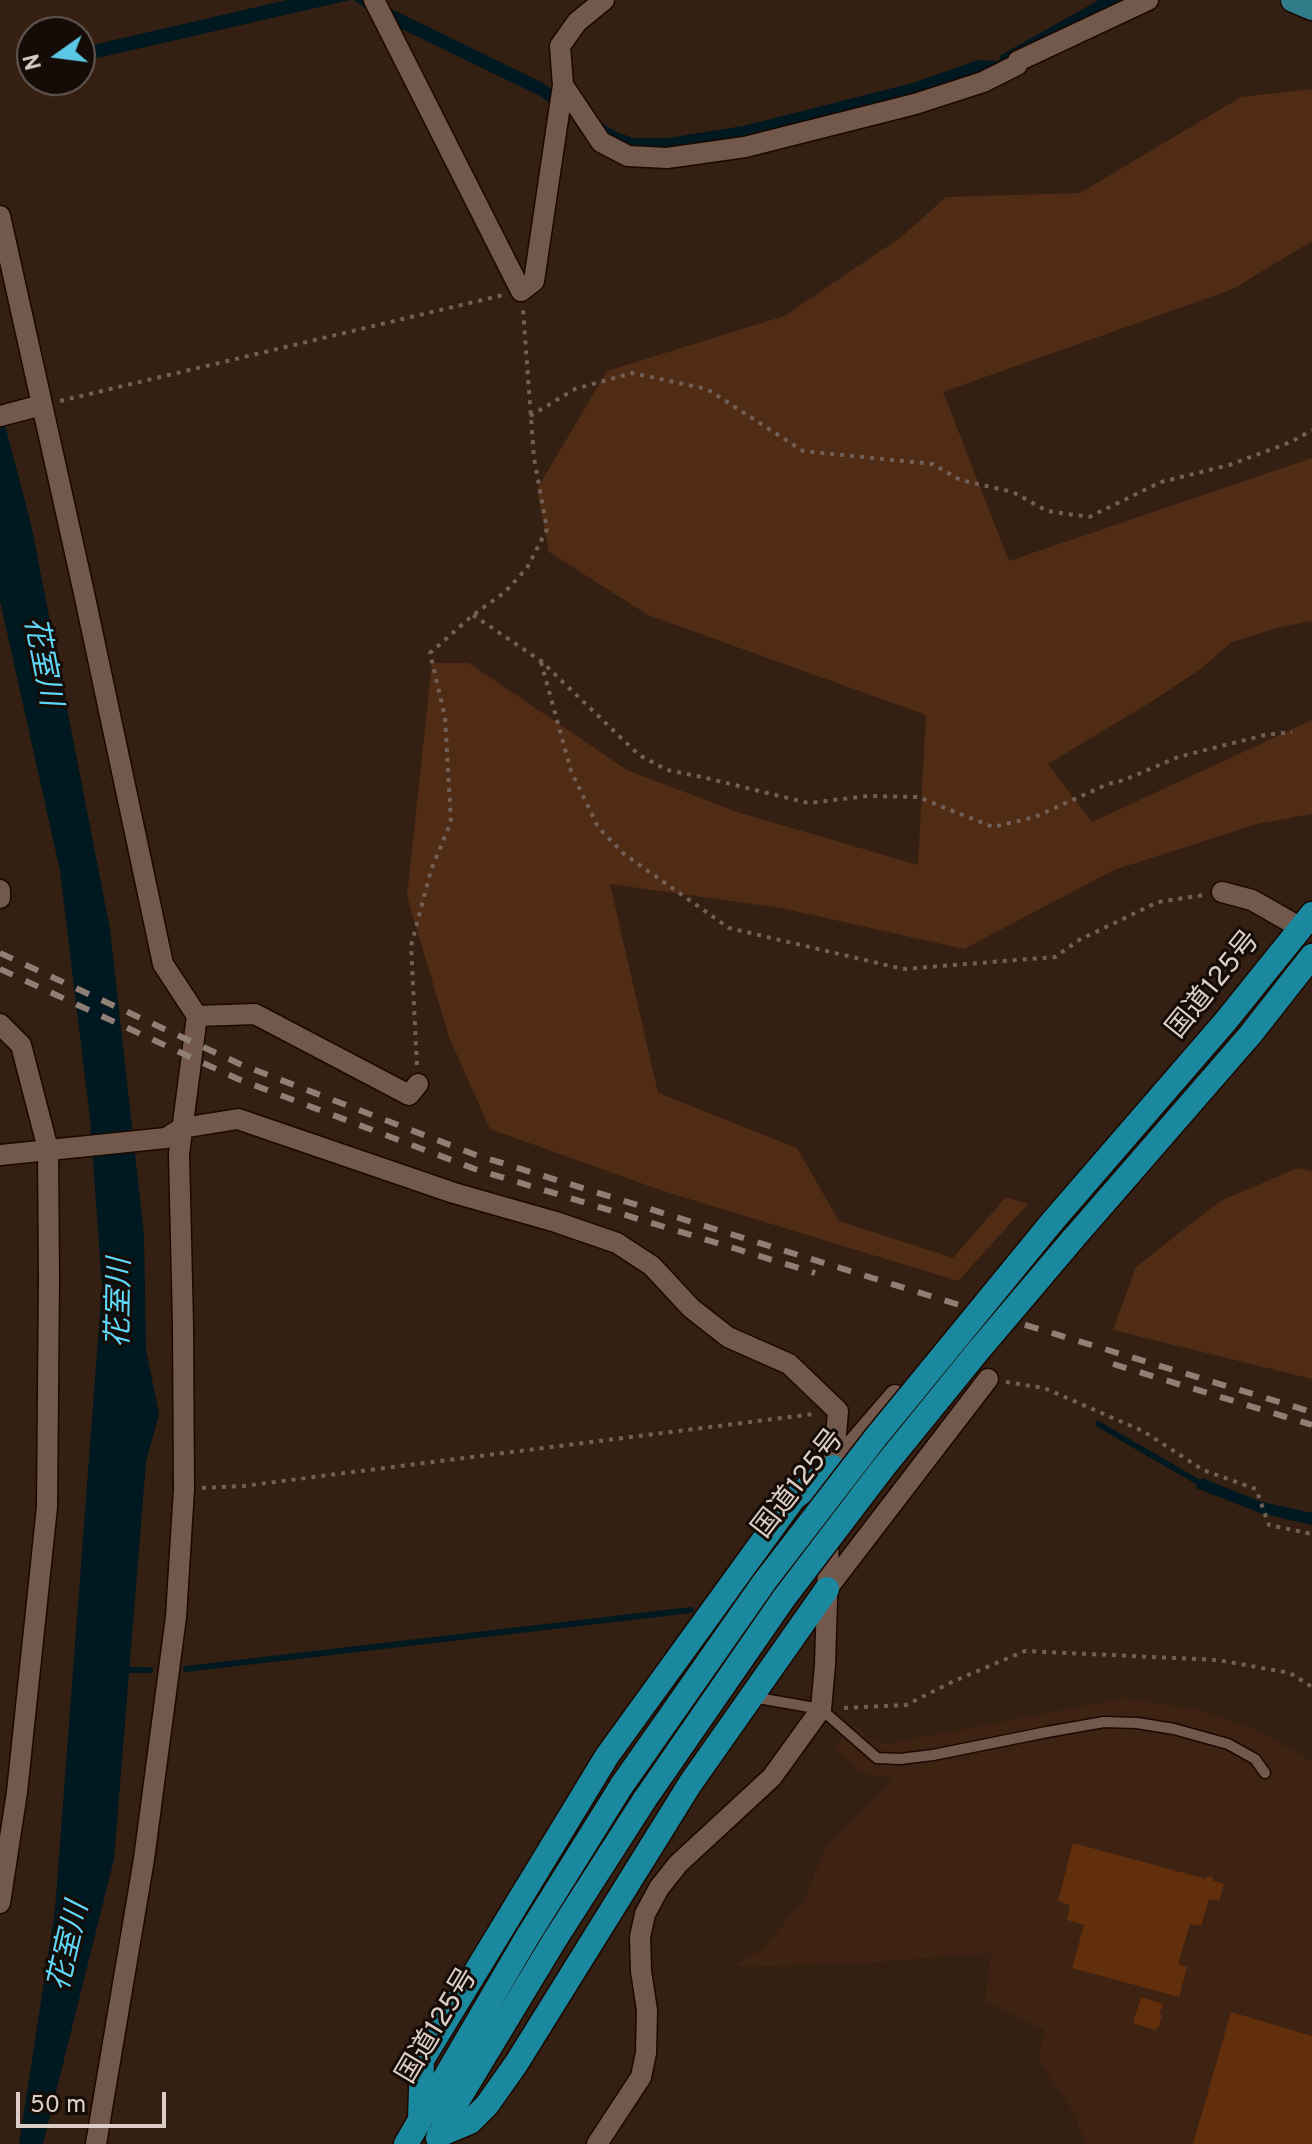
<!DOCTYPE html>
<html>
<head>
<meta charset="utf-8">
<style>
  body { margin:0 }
  #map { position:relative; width:1312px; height:2144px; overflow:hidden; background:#341f13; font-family:Overpass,sans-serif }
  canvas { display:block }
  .north { position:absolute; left:16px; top:16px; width:80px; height:80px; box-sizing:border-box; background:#150c07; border:2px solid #655a53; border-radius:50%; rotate:256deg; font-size:22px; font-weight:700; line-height:32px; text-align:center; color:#dccec6 }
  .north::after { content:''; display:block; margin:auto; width:28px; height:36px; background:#5bc8e6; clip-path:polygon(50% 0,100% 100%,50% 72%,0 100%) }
  .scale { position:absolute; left:16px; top:2092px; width:150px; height:36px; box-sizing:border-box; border:4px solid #dccec6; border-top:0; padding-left:10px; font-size:24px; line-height:28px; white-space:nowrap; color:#dccec6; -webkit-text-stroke:6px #150c07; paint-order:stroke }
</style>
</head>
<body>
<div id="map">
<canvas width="1312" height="2144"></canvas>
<div class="north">N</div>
<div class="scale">50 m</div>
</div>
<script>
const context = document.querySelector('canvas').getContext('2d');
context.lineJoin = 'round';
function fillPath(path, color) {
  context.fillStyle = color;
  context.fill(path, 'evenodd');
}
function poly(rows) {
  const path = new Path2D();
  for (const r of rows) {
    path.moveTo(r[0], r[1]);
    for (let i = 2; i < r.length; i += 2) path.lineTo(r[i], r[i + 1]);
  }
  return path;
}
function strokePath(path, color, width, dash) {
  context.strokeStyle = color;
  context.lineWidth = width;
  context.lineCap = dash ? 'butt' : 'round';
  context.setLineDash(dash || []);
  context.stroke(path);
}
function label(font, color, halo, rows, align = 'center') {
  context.font = font + ' Overpass,"Noto Sans JP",sans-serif';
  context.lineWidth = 6;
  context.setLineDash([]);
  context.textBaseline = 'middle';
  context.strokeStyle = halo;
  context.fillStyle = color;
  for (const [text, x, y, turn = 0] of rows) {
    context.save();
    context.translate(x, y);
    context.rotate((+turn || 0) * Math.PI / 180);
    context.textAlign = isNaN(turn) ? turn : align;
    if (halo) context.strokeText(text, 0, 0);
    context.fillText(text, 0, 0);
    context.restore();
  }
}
const built = poly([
  [1125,1698,1199,1710,1259,1731,1312,1761,1312,2144,1086,2144,1072,2110,1038,2060,1044,2030,985,2001,991,1953,853,1964,734,1967,762,1949,803,1901,827,1845,893,1779,860,1772,834,1748,855,1725,871,1741,887,1744]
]);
const green = poly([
  [1312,89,1312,241,1233,289,943,392,1009,561,1312,458,1312,621,1280,627,1232,642,1199,670,1151,702,1048,764,1092,822,1312,720,1312,814,1257,824,1114,870,964,949,781,908,610,884,658,1093,797,1148,839,1221,953,1258,1006,1197,1028,1204,958,1281,663,1191,490,1129,449,1037,407,896,432,663,469,663,627,770,737,812,918,865,926,715,648,615,549,552,537,489,607,371,784,316,900,238,946,197,1080,193,1241,97],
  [1298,1168,1312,1171,1312,1379,1113,1330,1136,1267,1220,1201]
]);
const water = poly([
  [287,0,350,0,80,62,80,48],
  [354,0,373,0,543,83,616,132,634,138,668,138,743,126,913,83,978,60,999,61,1001,55,1099,0,1133,0,1011,64,915,97,745,139,667,151,631,151,575,120,540,96,377,17],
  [0,406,31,524,110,929,144,1234,146,1350,159,1414,146,1462,114,1859,43,2144,19,2144,55,1910,102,1286,90,1119,60,871,0,601],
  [1202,1478,1262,1502,1312,1513,1312,1525,1260,1513,1196,1488]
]);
const stream = poly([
  [1098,1424,1205,1486],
  [186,1669,691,1610],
  [122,1670,150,1670]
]);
const building = poly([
  [1073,1843,1206,1879,1207,1876,1213,1877,1213,1881,1224,1884,1219,1901,1209,1899,1201,1926,1190,1924,1178,1964,1187,1967,1179,1997,1072,1968,1084,1925,1067,1920,1070,1905,1058,1901],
  [1141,1997,1163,2004,1159,2015,1162,2015,1159,2026,1155,2030,1133,2023],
  [1231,2012,1312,2036,1312,2144,1193,2144]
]);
const path = poly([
  [60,401,503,295],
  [530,416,575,389,632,373,707,389,803,451,933,464,960,480,1013,492,1047,511,1089,517,1161,482,1229,465,1291,442,1312,430],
  [473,615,541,661,639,755,667,770,702,777,808,803,868,796,918,797,993,827,1035,817,1108,784,1124,780,1178,757,1265,735,1292,732],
  [541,662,571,771,598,827,624,854,729,928,903,969,1055,957,1079,940,1158,902,1204,895],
  [417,1065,411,946,431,870,451,822,445,717,430,653,473,615,505,592,527,568,547,529,534,458,523,310],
  [1006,1382,1044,1388,1143,1431,1203,1470,1256,1489,1269,1525,1312,1534],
  [202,1488,243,1486,813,1414],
  [844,1708,906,1705,954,1681,1025,1651,1217,1660,1290,1673,1312,1687]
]);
const service = poly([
  [752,1697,821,1709,877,1758,900,1759,933,1755,1047,1732,1104,1722,1137,1723,1174,1729,1228,1744,1255,1759,1265,1773]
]);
const minor = poly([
  [374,0,521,291,534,281,563,85,560,46,577,22,604,0],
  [563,85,601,142,628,156,667,158,745,147,915,104,983,82,1017,65,1018,61,1148,0],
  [0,216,84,593,163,964,197,1016,255,1014,409,1095,418,1084],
  [0,416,42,405],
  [0,890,0,898],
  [1222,892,1252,900,1301,928],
  [0,1024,21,1045,48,1149,49,1277,47,1507,17,1792,0,1903],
  [0,1155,166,1138,182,1128,238,1119,454,1193,556,1222,617,1243,652,1266,691,1308,728,1337,789,1364,838,1411,832,1482],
  [833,1467,895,1395],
  [827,1589,988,1379],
  [96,2144,144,1859,176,1617,184,1489,183,1325,179,1154,197,1016],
  [597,2144,641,2077,646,2053,647,2010,641,1971,640,1937,645,1914,659,1888,678,1864,772,1777,821,1709,825,1665,829,1534]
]);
const primary = poly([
  [1293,0,1312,8]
]);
const trunk = poly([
  [1052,1222,1225,1022,1312,914],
  [1072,1240,1250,1035,1312,956],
  [420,2119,422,2060,607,1756,794,1498,833,1467],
  [439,2135,470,2122,487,2105,516,2064,690,1784,827,1589],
  [438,2138,458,2100,554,1941,645,1799],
  [406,2144,526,1939,622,1785]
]);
const rail = poly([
  [0,953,242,1065,476,1155,953,1303,1312,1412],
  [0,969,238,1079,475,1169,815,1273],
  [1113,1364,1312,1425]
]);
const trunkBridge = poly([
  [622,1785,765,1581,876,1437,1052,1222],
  [645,1799,784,1598,883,1468,978,1351,1072,1240]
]);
const streetNames = [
  ["国道125号",1215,986,-51],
  ["国道125号",800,1485,-52],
  ["国道125号",439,2027,-59]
];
const waterNames = [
  ["花室川",40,662,79],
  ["花室川",122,1303,-89],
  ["花室川",71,1947,-77]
];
fillPath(built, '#3e2212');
fillPath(green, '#512c15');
fillPath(water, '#00181f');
strokePath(stream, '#00181f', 6);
fillPath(building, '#622f0d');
strokePath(service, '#1b0801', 13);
strokePath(minor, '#1b0801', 23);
strokePath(primary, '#1b0801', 27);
strokePath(trunk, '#1b0801', 27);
strokePath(path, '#725f55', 4, [4, 6]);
strokePath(service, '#72594b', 10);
strokePath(minor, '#72594b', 20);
strokePath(primary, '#307c89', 24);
strokePath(trunk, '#1a889e', 24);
strokePath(rail, '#907f75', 6, [14, 14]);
strokePath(trunkBridge, '#1b0801', 27, []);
strokePath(trunkBridge, '#1a889e', 24);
label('28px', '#dccec6', '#150c07', streetNames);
label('italic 30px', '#5ed7f8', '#150c07', waterNames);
</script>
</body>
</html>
